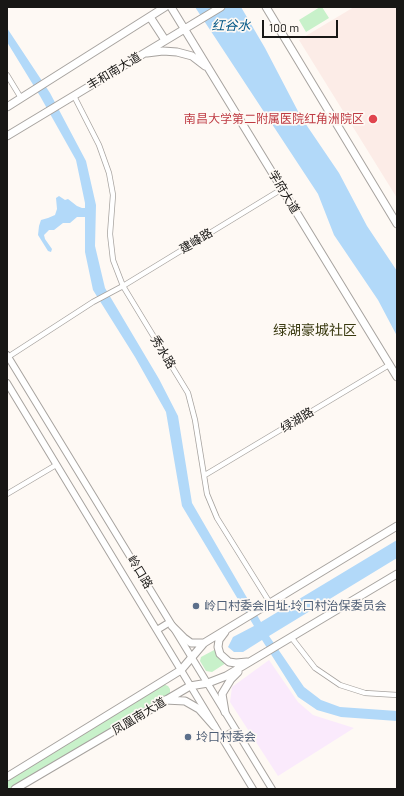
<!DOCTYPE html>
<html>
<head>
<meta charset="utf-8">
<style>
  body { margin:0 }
  #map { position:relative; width:404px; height:796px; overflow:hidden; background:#fef9f4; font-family:Barlow,sans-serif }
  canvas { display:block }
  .frame { position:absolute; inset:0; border:8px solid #181715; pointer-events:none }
  .scale { position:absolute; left:262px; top:20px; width:76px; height:18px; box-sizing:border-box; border:2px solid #181715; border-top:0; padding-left:5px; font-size:12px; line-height:14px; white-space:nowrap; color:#181715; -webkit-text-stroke:3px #fef9f4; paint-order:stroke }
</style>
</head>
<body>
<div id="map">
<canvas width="404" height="796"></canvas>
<div class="frame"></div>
<div class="scale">100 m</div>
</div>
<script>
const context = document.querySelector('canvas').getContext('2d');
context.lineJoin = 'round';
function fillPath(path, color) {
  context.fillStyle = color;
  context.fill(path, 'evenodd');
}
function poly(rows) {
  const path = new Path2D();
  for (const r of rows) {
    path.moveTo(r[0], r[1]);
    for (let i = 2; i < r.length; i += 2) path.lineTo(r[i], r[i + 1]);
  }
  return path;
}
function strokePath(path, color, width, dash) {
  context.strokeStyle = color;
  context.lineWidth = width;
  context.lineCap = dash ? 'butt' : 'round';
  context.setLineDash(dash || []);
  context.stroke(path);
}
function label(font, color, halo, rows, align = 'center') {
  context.font = font + ' Barlow,"Noto Sans SC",sans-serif';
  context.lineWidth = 3.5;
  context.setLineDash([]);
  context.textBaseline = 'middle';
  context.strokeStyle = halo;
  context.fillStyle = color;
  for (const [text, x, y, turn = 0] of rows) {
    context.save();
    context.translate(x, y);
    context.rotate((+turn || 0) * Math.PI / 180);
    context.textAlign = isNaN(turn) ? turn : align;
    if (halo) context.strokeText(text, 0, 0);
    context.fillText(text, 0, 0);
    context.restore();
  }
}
const commercial = poly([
  [269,660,298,702,313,715,354,728,278,776,230,702,232,687]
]);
const medical = poly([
  [354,7,397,7,397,198,299,40]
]);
const green = poly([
  [320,7,322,7,329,18,306,32,299,20],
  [216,649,226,663,212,672,206,671,200,661,201,657],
  [163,684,168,686,170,689,170,693,10,789,7,789,7,779]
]);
const water = poly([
  [195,7,241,7,265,48,301,117,339,173,367,226,397,271,397,336,378,300,334,235,318,194],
  [7,28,50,93,86,161,96,205,95,246,105,288,159,379,178,416,192,503,261,622,397,540,397,558,269,636,304,687,321,700,340,707,397,711,397,721,341,717,317,710,298,697,262,640,243,652,234,652,228,647,233,637,254,626,182,506,166,412,135,357,93,290,85,252,85,217,77,217,70,223,63,223,54,230,49,230,44,235,45,239,52,249,51,252,48,251,38,235,39,226,41,220,48,218,55,215,57,209,56,198,59,196,65,200,68,199,77,206,82,208,85,208,85,203,76,160,40,96,7,42]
]);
const minor = poly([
  [7,75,21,98],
  [74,96,99,145,109,173,113,195,110,234,113,260,123,286,188,393,195,420,207,494,217,518,270,603],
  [8,357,93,302,123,286,282,189],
  [205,475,389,365],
  [7,494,56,465],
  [291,637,315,668,340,685,365,693,397,695]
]);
const tertiary = poly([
  [7,355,272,789],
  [7,383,253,789],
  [157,630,170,622],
  [222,738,236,730]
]);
const secondary = poly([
  [172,626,184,638,191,643,204,643],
  [225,632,219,640,218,647,220,654,229,662,236,663,247,662],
  [165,700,185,701,199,709,214,726],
  [225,712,222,694,231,679,238,672],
  [7,777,181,670,204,643,397,526],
  [15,789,190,686,208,683,226,676,397,574]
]);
const primary = poly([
  [171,7,397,377],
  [266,7,397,224],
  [150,17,165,40],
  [147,53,163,51,177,52,192,56,205,66],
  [7,107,165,7],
  [7,136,221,7]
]);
const markers = [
  [373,119,5,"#e0444e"],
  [196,606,4,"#5c6f8a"],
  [188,737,4,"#5c6f8a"]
];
const streetNames = [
  ["丰和南大道",114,71,-31],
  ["学府大道",284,192,59],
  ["建峰路",196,241,-31],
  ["秀水路",163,352,59],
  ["绿湖路",297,420,-31],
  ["岭口路",140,572,59],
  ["凤凰南大道",139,716,-31]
];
const healthNames = [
  ["南昌大学第二附属医院红角洲院区",364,119]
];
const serviceNames = [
  ["岭口村委会旧址·坽口村治保委员会",204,606],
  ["坽口村委会",196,737]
];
const waterNames = [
  ["红谷水",231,26]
];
const quarterNames = [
  ["绿湖豪城社区",315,330]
];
fillPath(commercial, '#faeafc');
fillPath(medical, '#fcece7');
fillPath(green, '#c8f1ca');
fillPath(water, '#b2d9f9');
strokePath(minor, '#a7a39f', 6);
strokePath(tertiary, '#a7a39f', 8);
strokePath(secondary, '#a7a39f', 9);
strokePath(primary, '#a7a39f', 9);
strokePath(minor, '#fff', 4.5);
strokePath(tertiary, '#fff', 6);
strokePath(secondary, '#fff', 7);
strokePath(primary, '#fff', 7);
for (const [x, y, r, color] of markers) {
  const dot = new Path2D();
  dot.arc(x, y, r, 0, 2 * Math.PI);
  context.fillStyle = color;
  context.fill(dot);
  strokePath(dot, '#fef9f4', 1.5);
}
label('12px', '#181715', '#fef9f4', streetNames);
label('12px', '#be3a42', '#fef9f4', healthNames, 'right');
label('12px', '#4e5e75', '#fef9f4', serviceNames, 'left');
label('italic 13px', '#025787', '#fef9f4', waterNames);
label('14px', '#39390f', '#fef9f4', quarterNames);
</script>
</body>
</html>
